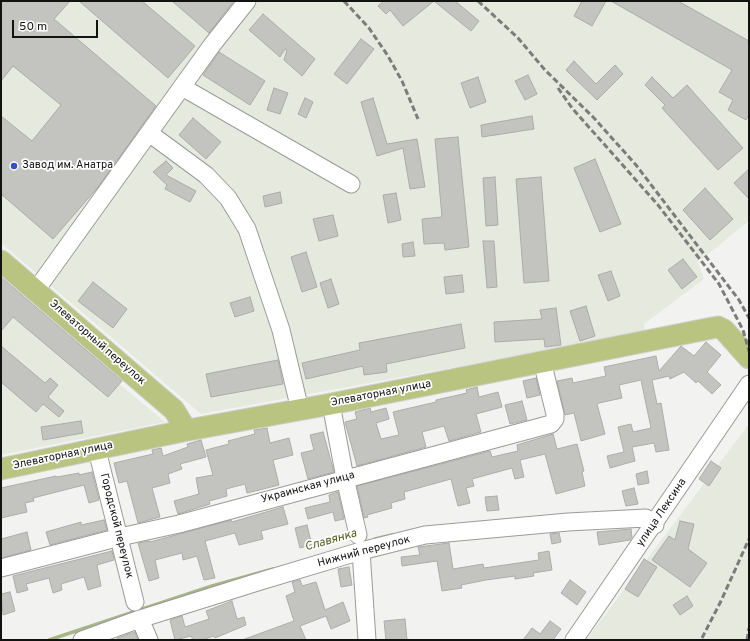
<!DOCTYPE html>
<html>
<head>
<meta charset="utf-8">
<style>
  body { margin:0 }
  #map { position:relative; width:750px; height:641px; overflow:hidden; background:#f2f3f0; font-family:Overpass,sans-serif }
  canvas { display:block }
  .frame { position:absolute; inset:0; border:2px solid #121211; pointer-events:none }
  .scale { position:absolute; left:12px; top:20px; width:86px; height:18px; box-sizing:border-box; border:2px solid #121211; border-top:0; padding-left:5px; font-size:12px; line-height:14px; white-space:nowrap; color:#121211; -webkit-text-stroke:3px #fff; paint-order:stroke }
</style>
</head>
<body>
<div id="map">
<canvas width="750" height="641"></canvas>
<div class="frame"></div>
<div class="scale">50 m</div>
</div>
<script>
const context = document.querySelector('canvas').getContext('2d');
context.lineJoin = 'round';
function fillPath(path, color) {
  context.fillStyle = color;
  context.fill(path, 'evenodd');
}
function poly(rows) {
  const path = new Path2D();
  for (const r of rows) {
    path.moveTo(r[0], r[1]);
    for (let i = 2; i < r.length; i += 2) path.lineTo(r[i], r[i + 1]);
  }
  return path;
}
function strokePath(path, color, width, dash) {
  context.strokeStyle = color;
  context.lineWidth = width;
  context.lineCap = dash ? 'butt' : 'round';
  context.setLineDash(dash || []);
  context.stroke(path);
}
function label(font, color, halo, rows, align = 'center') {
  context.font = font + ' Overpass,sans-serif';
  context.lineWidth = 3.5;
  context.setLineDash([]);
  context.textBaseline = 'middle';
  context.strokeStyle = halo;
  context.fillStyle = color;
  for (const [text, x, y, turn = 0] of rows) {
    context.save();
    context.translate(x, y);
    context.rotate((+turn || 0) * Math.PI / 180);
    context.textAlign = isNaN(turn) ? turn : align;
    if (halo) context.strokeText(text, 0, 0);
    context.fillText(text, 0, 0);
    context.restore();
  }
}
const built = poly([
  [1,1,749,1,749,221,698,262,704,279,644,324,645,332,201,414,1,243],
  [1,286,165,422,1,455],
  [749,424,749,640,586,640]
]);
const stream = poly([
  [375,539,392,535],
  [49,640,212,586,273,569]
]);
const building = poly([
  [1,1,70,1,54,19,156,106,98,187,53,239,1,194,1,116,32,141,61,105,13,66,1,81,1,1],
  [79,1,142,1,195,46,168,78,79,1],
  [172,1,234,1,209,33,172,1],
  [384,1,434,1,403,26,390,10,386,14,378,6,384,1],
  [434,1,455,1,479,21,471,31,434,1],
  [582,1,606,1,592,26,574,16,582,1],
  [611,1,678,1,749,41,749,115,746,120,728,110,733,100,719,92,732,70,611,1],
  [263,14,315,59,302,76,284,60,287,50,285,49,280,57,249,30,263,14],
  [361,39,374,49,347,84,334,74,361,39],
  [219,52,265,81,250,105,203,75,219,52],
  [574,61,596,84,615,65,623,74,597,100,566,70,574,61],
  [528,75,537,94,525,100,515,81,528,75],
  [478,77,486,102,470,108,461,83,478,77],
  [652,77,673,98,687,85,743,148,718,170,662,108,665,105,645,85,652,77],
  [274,88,288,93,280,114,267,110,274,88],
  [305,98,313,102,306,118,298,114,305,98],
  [373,98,387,144,417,139,425,187,410,189,403,148,377,156,361,102,373,98],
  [532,116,534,129,482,137,481,125,532,116],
  [193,118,221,142,206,159,179,135,193,118],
  [458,137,469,247,445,250,444,243,424,244,422,219,442,217,435,139,458,137],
  [595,159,621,224,600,232,574,168,595,159],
  [166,161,173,168,166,175,196,191,190,202,165,189,167,185,153,172,166,161],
  [749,169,749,199,734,183,749,169],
  [495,177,498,225,486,226,483,178,495,177],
  [541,177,549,281,524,283,516,179,541,177],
  [705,188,733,219,710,240,683,210,705,188],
  [280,192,282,203,265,207,263,196,280,192],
  [396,193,401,220,388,223,383,195,396,193],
  [333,215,338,236,319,241,313,219,333,215],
  [483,241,494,241,497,287,487,288,483,241],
  [413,242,415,256,403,257,402,244,413,242],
  [306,252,317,287,302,292,291,257,306,252],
  [683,259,697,277,682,289,668,270,683,259],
  [611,271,620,296,608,301,598,275,611,271],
  [462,275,464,292,446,294,444,277,462,275],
  [1,277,122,381,108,397,13,317,1,331,1,277],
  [331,279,339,304,328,308,320,283,331,279],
  [93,282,127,309,113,328,78,301,93,282],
  [250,297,254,311,235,317,230,303,250,297],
  [586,306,595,336,580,341,570,311,586,306],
  [556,308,561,345,545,347,544,339,495,342,494,322,542,319,540,310,556,308],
  [461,324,465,348,386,364,387,372,364,375,363,366,306,379,302,363,360,350,359,343,461,324],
  [706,342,721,355,707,372,721,385,712,394,698,381,696,383,684,372,670,379,669,376,652,380,657,404,661,403,669,450,656,452,654,443,632,447,635,461,610,468,607,456,624,452,618,427,631,424,633,432,651,428,641,380,619,385,622,398,599,403,597,404,605,434,581,441,574,413,565,415,557,381,572,378,573,383,606,376,604,367,656,356,659,371,681,346,694,356,706,342],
  [1,346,45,383,50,378,58,385,48,397,64,411,59,417,43,404,36,412,1,382,1,346],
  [278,360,283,384,211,397,206,374,278,360],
  [536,378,540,395,527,398,523,381,536,378],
  [477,387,479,397,498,392,502,407,476,414,481,432,449,441,444,426,422,432,426,447,357,466,345,422,357,419,355,412,370,408,371,412,386,408,389,419,376,423,381,439,399,435,393,412,436,402,436,400,467,393,466,390,477,387],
  [522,401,527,420,510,424,505,405,522,401],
  [81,421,83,433,43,440,41,427,81,421],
  [267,428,270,443,289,438,293,455,273,460,279,485,247,493,245,484,226,489,227,496,209,501,210,504,178,514,174,501,199,494,196,478,213,475,206,450,229,444,228,441,255,434,254,430,267,428],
  [323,432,334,472,308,479,301,453,314,450,310,435,323,432],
  [553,434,557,449,577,444,584,471,582,472,585,486,556,494,545,454,520,460,524,477,515,479,512,468,472,479,474,486,466,488,470,503,458,506,451,479,404,492,405,499,391,503,392,508,367,515,368,517,364,518,357,486,490,451,492,457,518,451,517,445,553,434],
  [201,440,206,457,180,464,182,469,168,474,170,483,152,488,160,517,138,523,127,481,119,483,114,463,153,454,152,450,161,448,163,456,188,447,187,444,201,440],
  [711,461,721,468,709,486,699,479,711,461],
  [647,471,649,483,638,485,636,474,647,471],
  [92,472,99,500,89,503,84,485,33,498,34,501,25,503,27,512,1,518,1,488,56,476,57,477,79,473,79,475,92,472],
  [634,488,638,504,626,506,622,491,634,488],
  [338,492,344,519,335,521,333,512,308,519,305,508,330,502,329,495,338,492],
  [497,496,499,510,487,511,485,497,497,496],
  [283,507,288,524,261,531,263,539,239,545,235,533,205,541,215,578,204,580,197,556,183,560,182,553,155,560,159,578,149,581,138,543,150,541,150,542,231,520,232,522,283,507],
  [104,520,107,530,50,545,46,532,81,522,81,525,104,520],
  [680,521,694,524,688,549,707,563,690,587,652,560,669,536,675,540,680,521],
  [307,525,312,545,300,548,295,528,307,525],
  [631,529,632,537,630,540,599,545,597,532,631,529],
  [27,532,31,550,1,558,1,539,27,532],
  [559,533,561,542,552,544,550,534,559,533],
  [449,543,453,569,483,564,484,568,539,560,538,553,549,551,552,570,533,573,534,576,515,579,515,576,486,580,461,585,462,588,442,591,437,561,402,566,401,557,420,555,418,547,449,543],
  [112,551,114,560,97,565,101,586,88,590,84,577,61,584,62,590,53,593,49,578,26,584,28,590,17,593,13,576,112,551],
  [644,559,657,567,638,597,625,589,644,559],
  [349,567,352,585,341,587,338,569,349,567],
  [300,580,302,586,316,582,325,610,343,602,350,621,331,629,326,616,300,626,306,640,242,640,294,621,286,596,295,592,292,582,300,580],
  [570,580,586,592,577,605,561,593,570,580],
  [10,592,15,611,3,615,1,594,10,592],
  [687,596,693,606,680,615,673,605,687,596],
  [232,601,237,619,244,617,246,625,215,638,214,636,202,640,193,640,191,636,175,640,170,620,182,616,185,627,209,619,206,611,232,601],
  [405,619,407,640,386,640,384,621,405,619],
  [550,621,561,629,553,640,523,640,532,628,540,634,550,621],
  [135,632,138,640,118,640,117,638,135,632]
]);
const minor = poly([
  [182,87,351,184],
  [149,133,206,175,228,198,247,229,281,330,300,410],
  [36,290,212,45,247,1],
  [331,404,345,478,358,535],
  [97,450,135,602],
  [361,551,367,640],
  [1,568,120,537,179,524,551,424,555,419,555,414,542,361],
  [140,619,149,640],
  [82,640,140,619,261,581,361,551,425,535,568,522,646,518,655,525],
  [574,640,749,384]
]);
const major = poly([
  [1,261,174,410,182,423,183,431],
  [1,469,183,431,331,404,712,328,718,327,724,330,749,358]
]);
const rail = poly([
  [344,1,369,28,388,56,402,81,418,119],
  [478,1,518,38,545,70,594,118,636,165,739,300,749,318],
  [558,88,572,108,658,205,719,284,743,330,749,351],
  [702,638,721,601,749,539],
  [747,640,749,628]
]);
const markers = [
  [14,166,4,"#374fc1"]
];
const poiNames = [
  ["Завод им. Анатра",22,166]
];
const streetNames = [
  ["Элеваторный переулок",97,343,41],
  ["Элеваторная улица",381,394,-11],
  ["Элеваторная улица",63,456,-12],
  ["Украинская улица",308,488,-15],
  ["улица Лексина",662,513,-56],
  ["Городской переулок",116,526,76],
  ["Нижний переулок",364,552,-15]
];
const waterNames = [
  ["Славянка",331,541,-16]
];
fillPath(built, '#e6e9de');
strokePath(stream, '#a9b489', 3.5);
fillPath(building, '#c3c4c0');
strokePath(building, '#acaca9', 1);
strokePath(minor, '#9b9c99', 19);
strokePath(major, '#d0d0cf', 23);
strokePath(minor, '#fff', 17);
strokePath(major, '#b8c480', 21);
strokePath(rail, '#7c7c7a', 3, [6, 3]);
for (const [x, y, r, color] of markers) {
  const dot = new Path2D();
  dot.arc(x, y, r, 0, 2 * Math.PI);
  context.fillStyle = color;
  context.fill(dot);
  strokePath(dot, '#fff', 1.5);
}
label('11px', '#121211', '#fff', poiNames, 'left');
label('11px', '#121211', '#fff', streetNames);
label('italic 12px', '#515d1a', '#fff', waterNames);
</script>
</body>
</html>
